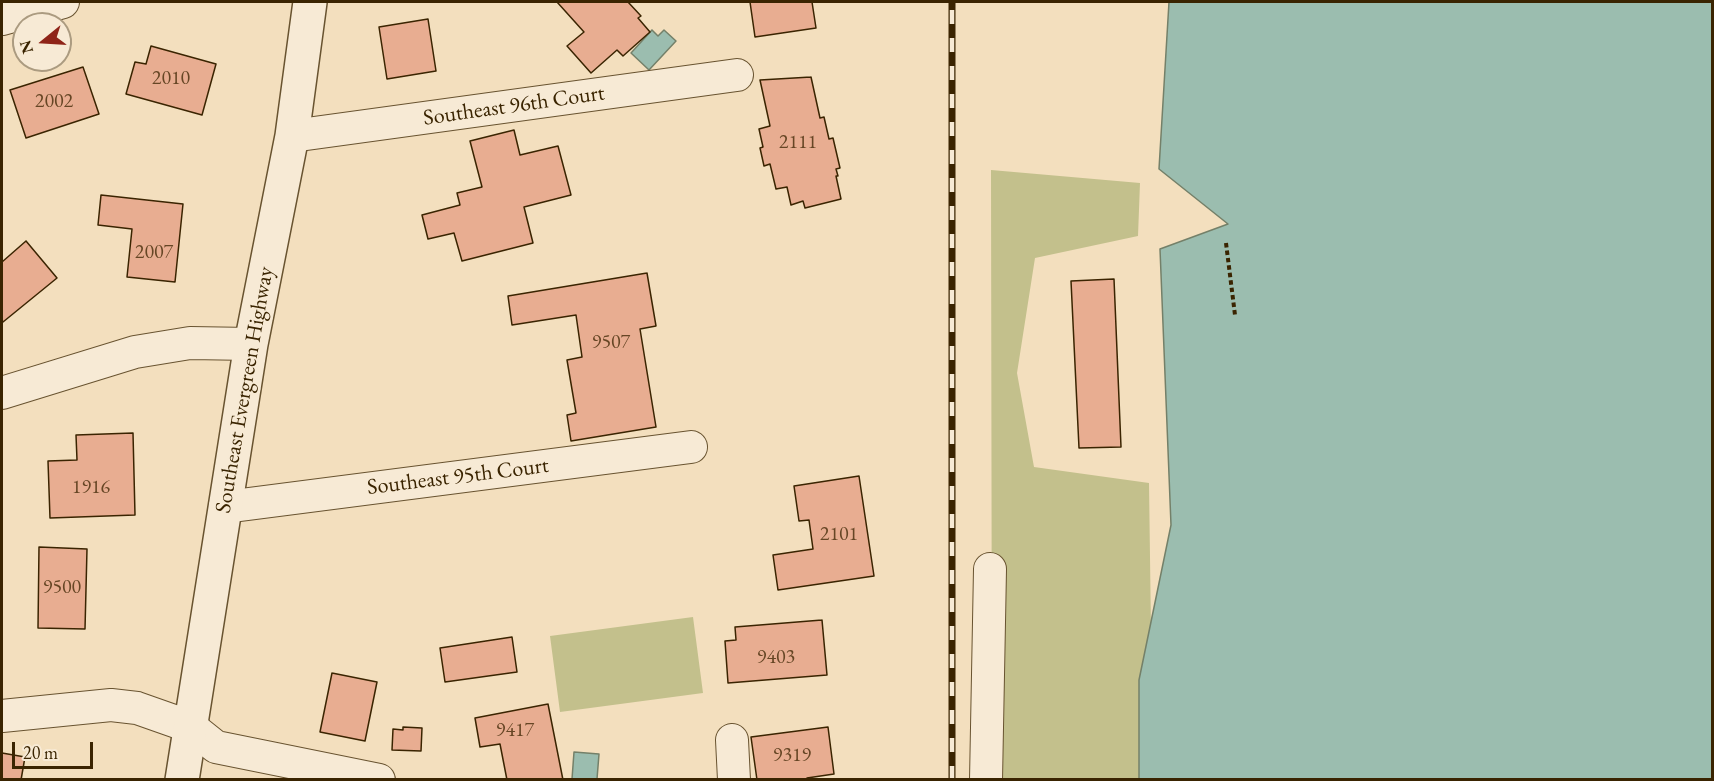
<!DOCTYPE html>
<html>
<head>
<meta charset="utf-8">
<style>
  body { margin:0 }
  #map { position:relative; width:1714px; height:781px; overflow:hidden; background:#f3dfbe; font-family:"EB Garamond",serif }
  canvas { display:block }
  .frame { position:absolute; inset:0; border:3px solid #3a2401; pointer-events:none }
  .north { position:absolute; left:12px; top:12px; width:60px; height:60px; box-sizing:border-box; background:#f7ead5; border:2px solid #ab9b80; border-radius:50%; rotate:252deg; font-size:16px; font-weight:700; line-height:24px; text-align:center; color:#3a2401 }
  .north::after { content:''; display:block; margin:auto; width:21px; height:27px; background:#8f2418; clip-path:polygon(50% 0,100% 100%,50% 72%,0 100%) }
  .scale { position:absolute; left:12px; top:742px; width:81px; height:27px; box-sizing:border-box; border:3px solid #3a2401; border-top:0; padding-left:8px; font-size:18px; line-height:21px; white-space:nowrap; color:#3a2401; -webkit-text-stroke:4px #f7ead5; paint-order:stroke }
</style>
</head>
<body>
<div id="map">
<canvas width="1714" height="781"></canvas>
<div class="frame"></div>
<div class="north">N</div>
<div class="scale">20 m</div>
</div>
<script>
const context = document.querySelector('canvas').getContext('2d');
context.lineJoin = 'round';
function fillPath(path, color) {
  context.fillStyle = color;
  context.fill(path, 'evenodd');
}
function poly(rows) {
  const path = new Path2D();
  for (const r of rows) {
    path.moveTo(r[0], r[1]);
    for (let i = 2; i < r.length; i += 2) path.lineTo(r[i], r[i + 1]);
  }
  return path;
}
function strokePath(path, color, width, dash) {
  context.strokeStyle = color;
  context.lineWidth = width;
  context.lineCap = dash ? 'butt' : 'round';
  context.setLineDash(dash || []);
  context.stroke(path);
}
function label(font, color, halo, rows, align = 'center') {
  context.font = font + ' "EB Garamond",serif';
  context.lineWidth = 5;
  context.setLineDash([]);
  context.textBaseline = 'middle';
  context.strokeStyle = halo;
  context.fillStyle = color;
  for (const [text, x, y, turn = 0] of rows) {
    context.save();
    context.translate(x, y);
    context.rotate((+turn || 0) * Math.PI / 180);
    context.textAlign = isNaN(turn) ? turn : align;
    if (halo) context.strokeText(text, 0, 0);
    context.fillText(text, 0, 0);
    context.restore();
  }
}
const green = poly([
  [991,170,1140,183,1138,236,1035,258,1017,373,1034,467,1149,483,1153,779,992,779],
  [693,617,703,693,560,712,550,636]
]);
const water = poly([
  [1169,2,1712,2,1712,779,1139,779,1139,680,1171,525,1160,249,1228,224,1159,169,1169,2],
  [652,30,658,36,664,30,676,41,649,70,631,53,652,30],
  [574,752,599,754,597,779,572,779,574,752]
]);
const building = poly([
  [557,2,628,2,641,16,638,18,650,32,623,56,617,50,591,73,567,46,584,32,557,2],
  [750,2,812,2,816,28,755,37,750,2],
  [428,19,436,71,387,79,379,27,428,19],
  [151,46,216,64,202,115,126,94,135,62,146,64,151,46],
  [83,67,99,114,26,138,10,90,83,67],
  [811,77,820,118,824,117,829,139,833,138,840,168,836,169,838,176,836,176,841,199,805,208,803,201,791,205,787,187,776,189,770,164,764,166,760,148,763,147,759,129,770,126,760,80,811,77],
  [514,130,520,155,558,146,571,195,524,207,533,243,462,261,454,233,428,239,422,215,460,205,457,193,482,187,470,141,514,130],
  [101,195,183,204,175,282,127,277,132,229,98,225,101,195],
  [26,241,57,278,3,322,2,320,2,262,26,241],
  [647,273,656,326,640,329,656,427,571,441,567,415,576,413,567,360,582,357,576,315,512,325,508,296,647,273],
  [1114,279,1121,447,1079,448,1071,281,1114,279],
  [133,433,135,515,50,518,48,461,77,460,76,435,133,433],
  [859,476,874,576,778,590,773,555,813,549,809,520,799,521,794,486,859,476],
  [39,547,87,549,85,629,38,628,39,547],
  [822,620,827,675,728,683,725,641,736,640,735,627,822,620],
  [512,637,517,672,445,682,440,648,512,637],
  [332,673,377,682,365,741,320,732,332,673],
  [548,704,563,780,507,780,500,744,480,747,475,718,548,704],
  [403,727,422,728,421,751,392,750,393,729,403,730,403,727],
  [828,727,834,774,807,778,807,780,757,780,751,737,828,727],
  [2,753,25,757,21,780,2,780,2,753]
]);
const path = poly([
  [1226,243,1235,315]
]);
const minor = poly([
  [2,19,63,2],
  [292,136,737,75],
  [2,393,135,352,190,343,251,344],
  [225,507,691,447],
  [2,716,111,705,137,708,191,727,216,747,379,780],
  [732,740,734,780],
  [986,780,990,569]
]);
const tertiary = poly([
  [182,780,251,344,292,136,310,2]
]);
const rail = poly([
  [952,780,952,2]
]);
const numberNames = [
  ["2010",171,79],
  ["2002",54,102],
  ["2111",798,143],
  ["2007",154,253],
  ["9507",611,343],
  ["1916",91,488],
  ["2101",839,535],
  ["9500",62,588],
  ["9403",776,658],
  ["9417",515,731],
  ["9319",792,756]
];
const streetNames = [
  ["Southeast 96th Court",514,106,-8],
  ["Southeast Evergreen Highway",245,390,-80],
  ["Southeast 95th Court",458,477,-7]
];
fillPath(green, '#c3c08c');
fillPath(water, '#9bbdaf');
strokePath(water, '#748069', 1.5);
fillPath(building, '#e8ad91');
strokePath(building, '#3a2401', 1.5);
strokePath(minor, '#685330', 34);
strokePath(tertiary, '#685330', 36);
strokePath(path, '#3a2401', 4, [4.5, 3]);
strokePath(minor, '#f7ead5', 32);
strokePath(tertiary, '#f7ead5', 33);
strokePath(rail, '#3a2401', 7);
strokePath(rail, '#f7ead5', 4.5, [14]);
label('20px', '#664625', null, numberNames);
label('22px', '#3a2401', '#f7ead5', streetNames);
</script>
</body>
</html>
